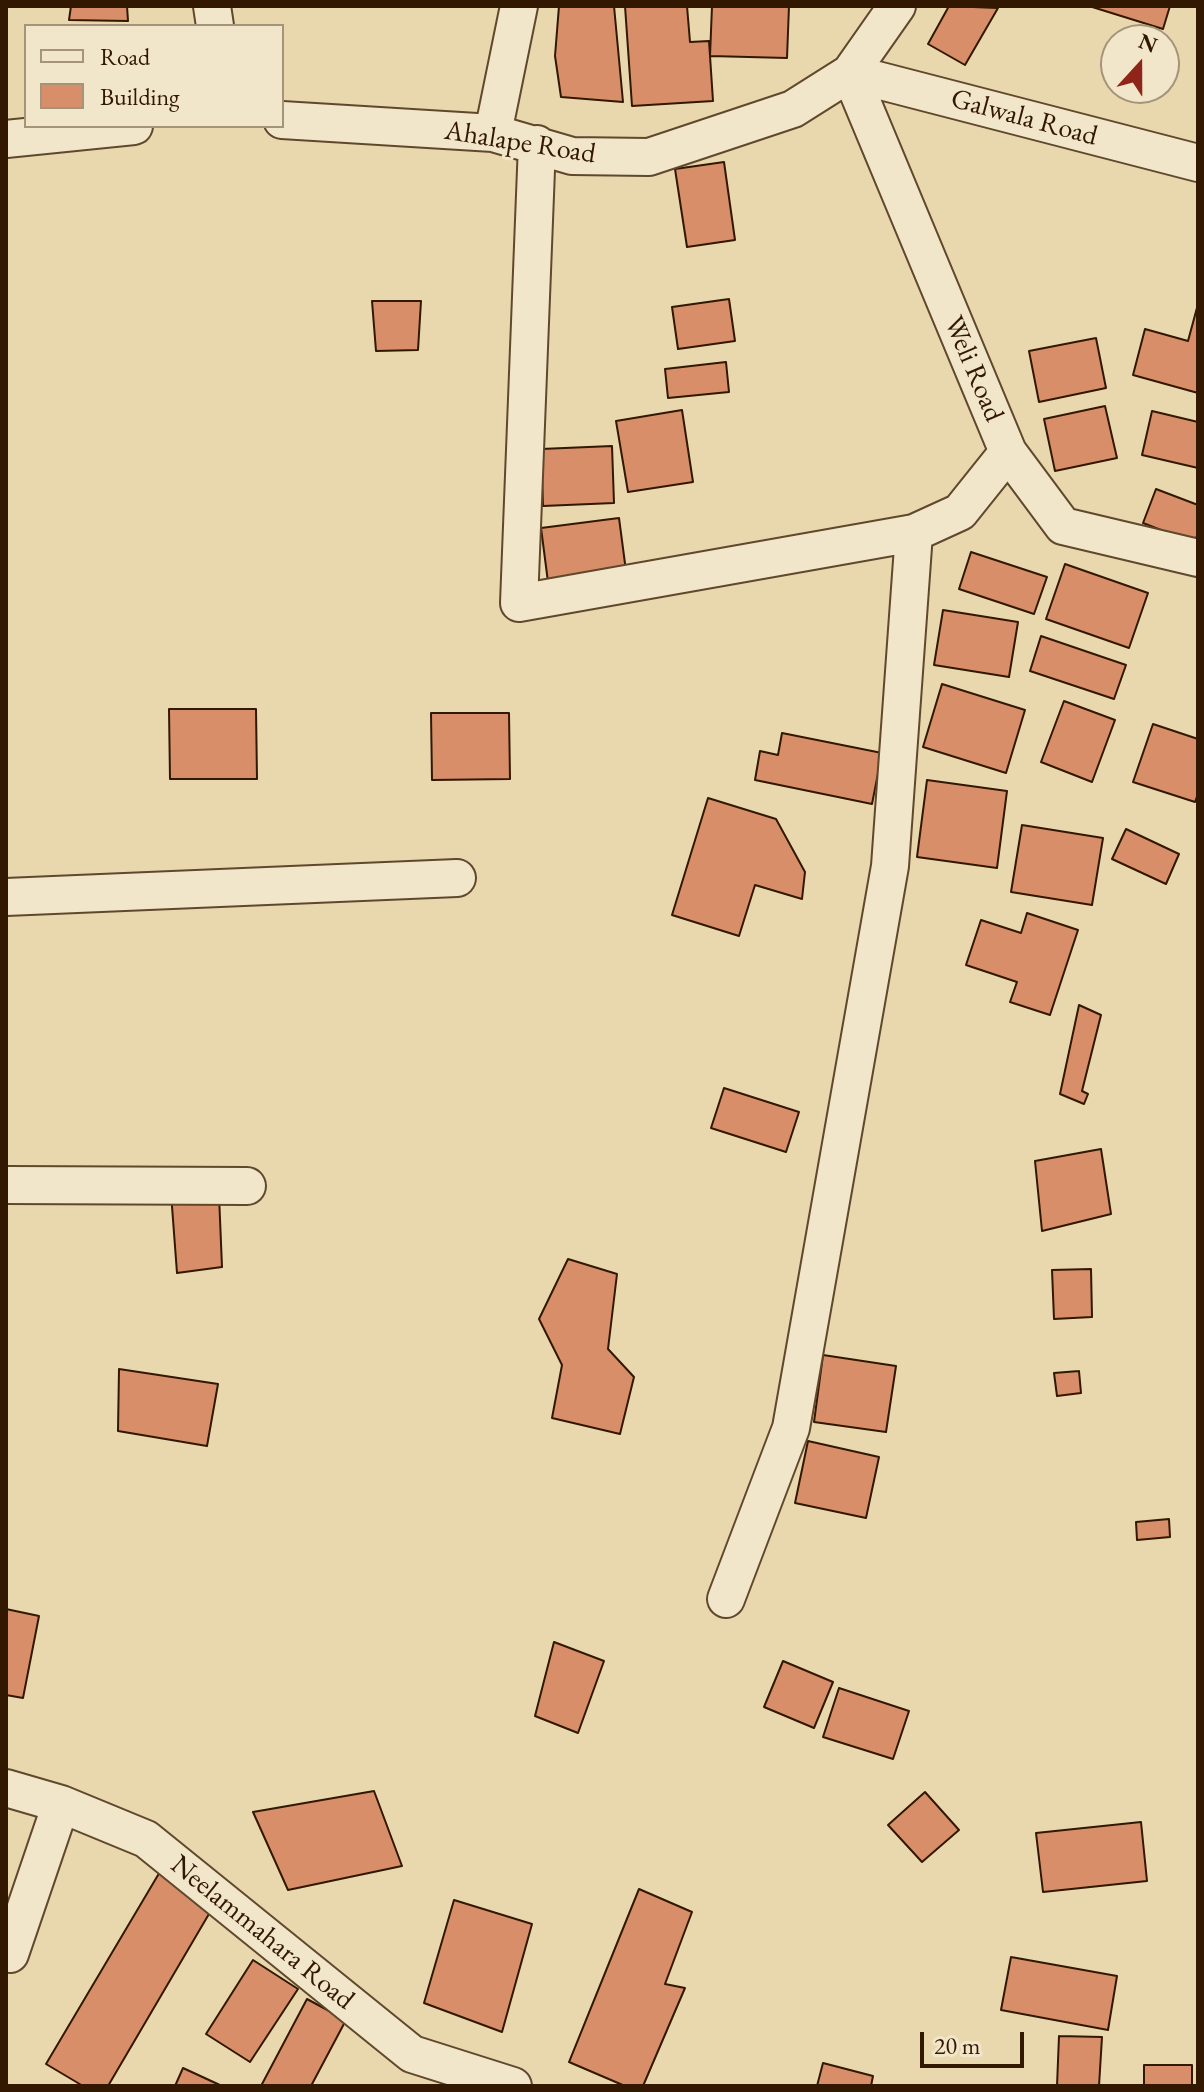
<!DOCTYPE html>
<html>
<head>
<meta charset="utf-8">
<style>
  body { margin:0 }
  #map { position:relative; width:1204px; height:2092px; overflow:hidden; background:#e9d7ad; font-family:"EB Garamond",serif }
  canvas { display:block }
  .frame { position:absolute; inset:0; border:8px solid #321801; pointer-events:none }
  .legend { position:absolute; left:24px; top:24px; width:260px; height:104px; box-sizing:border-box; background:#f1e5ca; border:2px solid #a5937a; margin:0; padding:10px 14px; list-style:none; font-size:24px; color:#321801 }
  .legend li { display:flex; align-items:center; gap:16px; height:40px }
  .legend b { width:40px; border:2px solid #a5937a }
  .north { position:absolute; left:1100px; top:24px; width:80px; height:80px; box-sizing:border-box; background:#f1e5ca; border:2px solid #a5937a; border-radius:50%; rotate:21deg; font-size:22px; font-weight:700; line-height:32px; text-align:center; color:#321801 }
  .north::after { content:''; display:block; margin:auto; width:28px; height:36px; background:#8f2418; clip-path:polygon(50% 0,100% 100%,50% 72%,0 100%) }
  .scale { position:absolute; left:920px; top:2032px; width:104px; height:36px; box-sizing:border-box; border:4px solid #321801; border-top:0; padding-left:10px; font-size:24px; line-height:28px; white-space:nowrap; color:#321801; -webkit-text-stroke:6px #f1e5ca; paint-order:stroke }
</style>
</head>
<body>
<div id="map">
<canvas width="1204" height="2092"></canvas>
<div class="frame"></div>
<ul class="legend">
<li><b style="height:10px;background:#f1e5ca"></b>Road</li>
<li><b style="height:22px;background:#d78e69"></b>Building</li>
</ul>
<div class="north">N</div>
<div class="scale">20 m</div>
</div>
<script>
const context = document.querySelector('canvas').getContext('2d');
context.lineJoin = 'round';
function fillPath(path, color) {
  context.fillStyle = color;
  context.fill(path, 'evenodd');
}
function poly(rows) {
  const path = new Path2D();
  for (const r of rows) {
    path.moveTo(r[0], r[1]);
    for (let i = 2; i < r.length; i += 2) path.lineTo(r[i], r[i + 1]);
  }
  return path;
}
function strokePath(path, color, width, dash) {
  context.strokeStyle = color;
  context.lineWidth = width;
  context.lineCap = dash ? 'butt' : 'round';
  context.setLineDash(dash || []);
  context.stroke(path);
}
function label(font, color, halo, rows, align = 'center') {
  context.font = font + ' "EB Garamond",serif';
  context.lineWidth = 6;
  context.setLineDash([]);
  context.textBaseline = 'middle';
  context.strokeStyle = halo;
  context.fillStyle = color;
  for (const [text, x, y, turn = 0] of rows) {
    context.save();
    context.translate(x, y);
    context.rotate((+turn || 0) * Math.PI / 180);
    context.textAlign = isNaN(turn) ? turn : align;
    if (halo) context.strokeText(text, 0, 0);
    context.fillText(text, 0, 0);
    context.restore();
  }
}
const building = poly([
  [71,6,127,6,128,21,69,20,71,6],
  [559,6,614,6,623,102,561,97,555,56,559,6],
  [625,6,687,6,690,42,709,41,713,101,632,106,625,6],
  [712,6,789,6,787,58,710,56,712,6],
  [949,6,998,8,965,65,928,44,949,6],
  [1089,6,1170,6,1163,29,1089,6],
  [724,162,735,240,687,247,675,169,724,162],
  [729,299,735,341,678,349,672,307,729,299],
  [372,301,421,301,418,350,376,351,372,301],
  [1198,304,1198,393,1133,375,1145,329,1188,341,1198,304],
  [1096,338,1106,388,1039,402,1029,351,1096,338],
  [726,362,729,392,668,398,665,369,726,362],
  [1105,406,1117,458,1055,471,1044,419,1105,406],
  [682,410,693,482,628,492,616,421,682,410],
  [1152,411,1198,422,1198,468,1142,455,1152,411],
  [612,446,614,503,543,506,541,449,612,446],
  [1156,489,1198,505,1198,533,1194,543,1143,523,1156,489],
  [619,518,626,571,548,582,541,528,619,518],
  [971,552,1047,577,1034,614,959,589,971,552],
  [1065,564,1148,593,1129,648,1046,619,1065,564],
  [943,610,1018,622,1009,677,934,665,943,610],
  [1041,636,1126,665,1114,699,1030,671,1041,636],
  [942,684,1025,710,1006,773,923,747,942,684],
  [1064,701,1115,720,1092,782,1041,762,1064,701],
  [169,709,256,709,257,779,170,779,169,709],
  [431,713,509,713,510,779,432,780,431,713],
  [1153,724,1198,739,1198,794,1195,802,1133,782,1153,724],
  [782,733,882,753,872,804,755,780,760,751,778,755,782,733],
  [927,780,1007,791,997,868,917,857,927,780],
  [708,798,776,819,805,872,802,899,755,885,739,936,672,915,708,798],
  [1022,825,1103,838,1092,905,1011,892,1022,825],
  [1126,829,1179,854,1166,884,1112,859,1126,829],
  [1027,913,1078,930,1050,1015,1010,1002,1017,982,966,965,981,920,1021,933,1027,913],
  [1079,1005,1101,1015,1082,1091,1088,1094,1084,1104,1060,1094,1079,1005],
  [724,1088,799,1112,786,1152,711,1128,724,1088],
  [1101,1149,1111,1214,1042,1231,1035,1161,1101,1149],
  [171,1193,219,1195,222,1267,177,1273,171,1193],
  [568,1259,617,1274,608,1349,634,1377,620,1434,552,1418,562,1365,539,1319,568,1259],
  [1091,1269,1092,1317,1054,1319,1052,1270,1091,1269],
  [823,1355,896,1366,886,1432,814,1422,823,1355],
  [119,1369,218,1384,207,1446,118,1431,119,1369],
  [1079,1371,1081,1393,1057,1396,1054,1373,1079,1371],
  [808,1441,879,1457,866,1518,795,1503,808,1441],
  [1169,1519,1170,1537,1137,1540,1136,1522,1169,1519],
  [6,1609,39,1616,23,1698,6,1695,6,1609],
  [554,1642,604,1661,578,1733,535,1716,554,1642],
  [783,1661,833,1682,814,1728,764,1707,783,1661],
  [839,1688,909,1711,893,1759,823,1737,839,1688],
  [374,1791,402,1866,288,1890,253,1812,374,1791],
  [925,1792,959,1830,922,1862,888,1825,925,1792],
  [1141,1822,1147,1881,1043,1892,1036,1833,1141,1822],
  [161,1870,216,1902,108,2086,83,2086,46,2064,161,1870],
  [639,1889,692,1912,665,1984,685,1988,643,2086,625,2086,569,2062,639,1889],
  [454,1900,532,1924,502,2032,424,2003,454,1900],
  [1011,1957,1117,1976,1108,2030,1001,2010,1011,1957],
  [253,1960,298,1989,250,2062,206,2034,253,1960],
  [307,1999,346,2020,311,2086,261,2086,307,1999],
  [1059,2036,1102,2037,1099,2086,1057,2086,1059,2036],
  [823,2063,873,2076,871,2086,817,2086,823,2063],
  [1144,2065,1192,2065,1192,2086,1144,2086,1144,2065],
  [183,2068,222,2086,175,2086,183,2068]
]);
const minor = poly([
  [212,6,215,26],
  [850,73,1008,452,1063,526,1198,558],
  [850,73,1198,163],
  [282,120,493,133,572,156,649,157,793,109,850,73,897,6],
  [493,133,519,6],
  [6,139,134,126],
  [537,144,519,603,914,533,960,512,1008,452],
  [6,897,457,878],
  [6,1185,247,1186],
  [726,1599,791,1428,890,866,914,533],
  [6,1788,61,1804,146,1839,412,2054,513,2086],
  [10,1954,61,1804]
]);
const streetNames = [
  ["Galwala Road",1024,118,15],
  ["Ahalape Road",520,143,9],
  ["Weli Road",973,369,67],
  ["Neelammahara Road",262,1933,39]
];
fillPath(building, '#d78e69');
strokePath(building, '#321801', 2);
strokePath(minor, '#60482c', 40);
strokePath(minor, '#f1e5ca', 36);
label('28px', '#321801', '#f1e5ca', streetNames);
</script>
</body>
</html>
